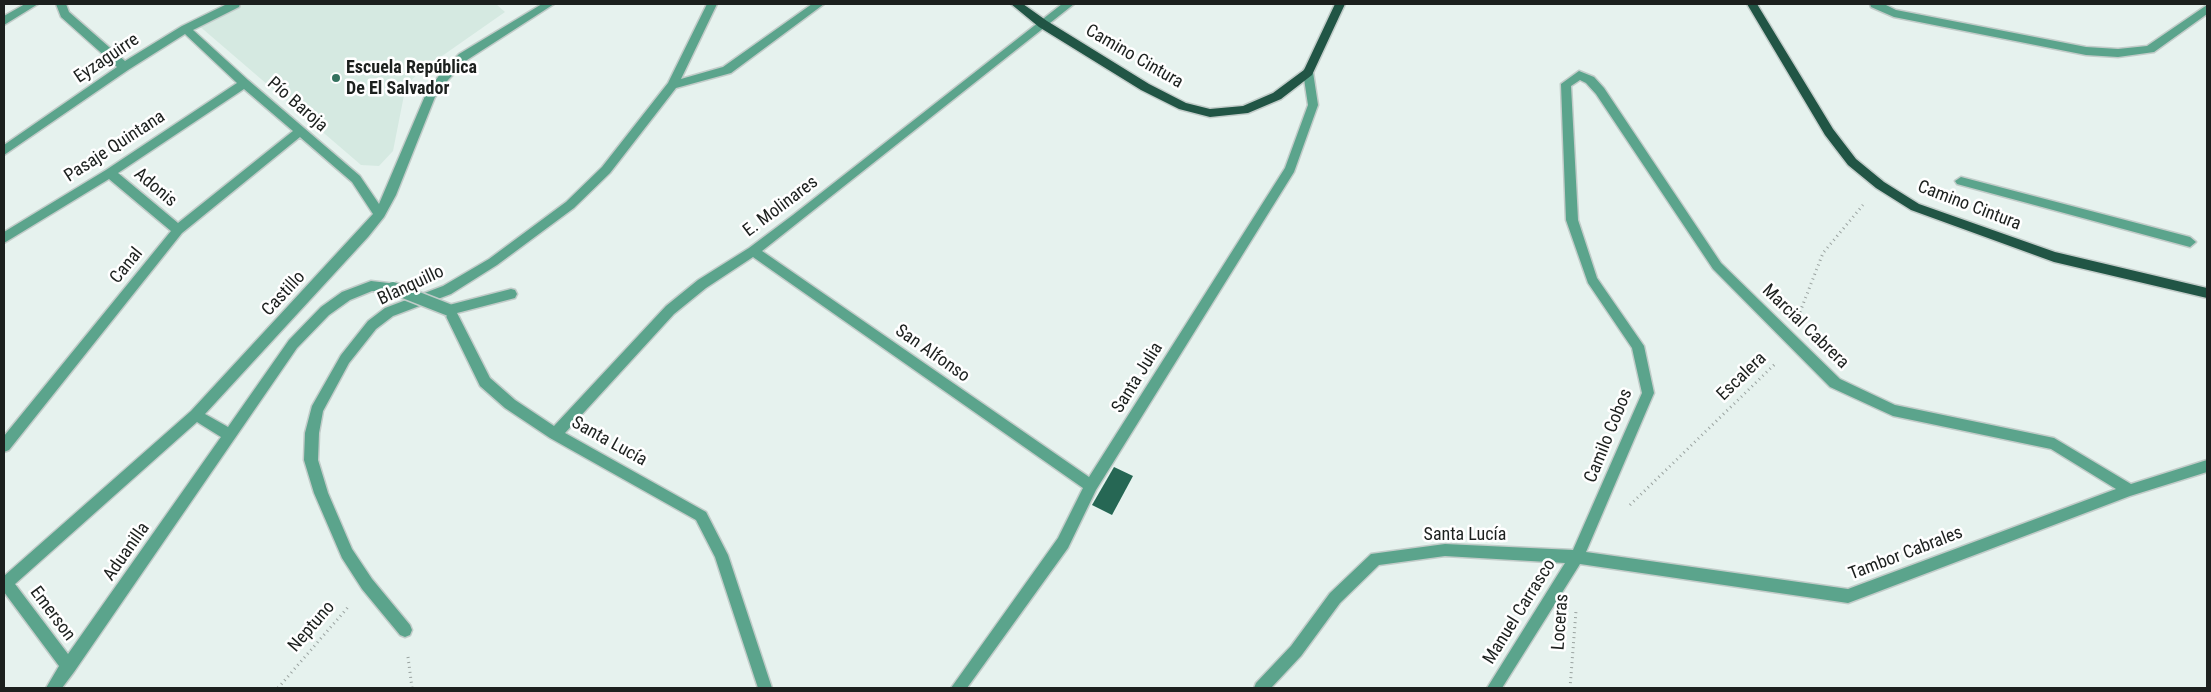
<!DOCTYPE html>
<html>
<head>
<meta charset="utf-8">
<style>
  body { margin:0 }
  #map { position:relative; width:2211px; height:692px; overflow:hidden; background:#e6f2ee; font-family:"Roboto Condensed",sans-serif }
  canvas { display:block }
  .frame { position:absolute; inset:0; border:5px solid #1c201e; pointer-events:none }
</style>
</head>
<body>
<div id="map">
<canvas width="2211" height="692"></canvas>
<div class="frame"></div>
</div>
<script>
const context = document.querySelector('canvas').getContext('2d');
context.lineJoin = 'round';
function fillPath(path, color) {
  context.fillStyle = color;
  context.fill(path, 'evenodd');
}
function poly(rows) {
  const path = new Path2D();
  for (const r of rows) {
    path.moveTo(r[0], r[1]);
    for (let i = 2; i < r.length; i += 2) path.lineTo(r[i], r[i + 1]);
  }
  return path;
}
function strokePath(path, color, width, dash) {
  context.strokeStyle = color;
  context.lineWidth = width;
  context.lineCap = dash ? 'butt' : 'round';
  context.setLineDash(dash || []);
  context.stroke(path);
}
function label(font, color, halo, rows, align = 'center') {
  context.font = font + ' "Roboto Condensed",sans-serif';
  context.lineWidth = 5;
  context.setLineDash([]);
  context.textBaseline = 'middle';
  context.strokeStyle = halo;
  context.fillStyle = color;
  for (const [text, x, y, turn = 0] of rows) {
    context.save();
    context.translate(x, y);
    context.rotate((+turn || 0) * Math.PI / 180);
    context.textAlign = isNaN(turn) ? turn : align;
    if (halo) context.strokeText(text, 0, 0);
    context.fillText(text, 0, 0);
    context.restore();
  }
}
const built = poly([
  [239,4,496,4,505,12,422,70,406,85,393,151,379,166,361,165,197,24]
]);
const building = poly([
  [1114,467,1133,476,1112,515,1092,505]
]);
const path = poly([
  [1800,312,1823,253,1863,205],
  [1630,505,1776,363],
  [408,657,412,688],
  [278,688,349,606],
  [1570,688,1576,611]
]);
const minor = poly([
  [25,4,38,4,4,25,4,16,25,4],
  [56,4,66,4,69,12,125,61,182,26,227,4,240,4,239,7,193,30,248,80,360,176,379,204,425,96,440,74,459,54,542,4,554,4,467,60,448,80,435,97,396,195,384,217,368,237,205,414,228,427,289,340,321,307,342,292,371,281,397,284,399,288,397,292,372,291,350,300,329,315,297,348,74,672,62,688,46,688,59,666,4,592,4,576,191,411,373,214,352,182,300,137,182,233,9,450,4,452,4,436,171,231,109,179,4,243,4,232,106,170,237,83,185,34,128,70,4,155,4,145,117,67,61,17,56,4],
  [244,89,293,131,178,223,118,173,244,89],
  [197,422,221,437,68,654,15,584,197,422],
  [707,4,717,4,681,79,723,67,812,4,824,4,731,73,676,88,610,173,574,208,497,265,451,294,393,316,376,329,349,363,323,411,319,433,318,460,328,493,352,549,372,579,410,625,412,630,410,635,405,637,400,635,362,589,342,558,314,493,304,460,305,433,312,406,341,355,368,321,385,308,443,286,489,259,566,202,602,167,668,83,707,4],
  [1062,4,1074,4,762,251,1089,477,1285,168,1308,105,1303,72,1304,69,1308,68,1313,72,1318,105,1294,172,1096,490,1068,548,967,688,951,688,1058,538,1083,488,753,257,706,288,674,314,565,433,706,512,728,555,772,688,758,688,715,557,696,520,550,438,505,408,480,386,443,310,445,306,449,305,511,289,515,290,517,294,515,298,457,313,490,378,515,400,554,426,666,306,698,280,749,248,793,215,1062,4],
  [1870,4,1884,4,1896,10,2086,47,2118,49,2147,46,2207,5,2207,14,2154,52,2118,57,2086,55,1894,17,1871,7,1870,4],
  [1579,71,1594,77,1604,88,1721,263,1840,379,1895,405,2054,438,2131,484,2207,460,2207,472,2130,496,1848,603,1580,564,1502,688,1487,688,1565,563,1445,556,1379,565,1340,603,1301,656,1271,688,1254,688,1256,683,1291,646,1330,593,1371,554,1445,544,1573,550,1642,393,1632,348,1588,283,1566,220,1561,84,1579,71],
  [1580,80,1586,83,1596,94,1713,269,1830,387,1893,416,2051,449,2116,489,1848,589,1586,552,1654,393,1644,346,1597,278,1578,220,1571,86,1580,80],
  [1961,177,2190,237,2196,242,2190,247,1957,184,1955,181,1961,177]
]);
const major = poly([
  [1011,4,1023,4,1047,21,1149,84,1186,103,1210,109,1243,106,1273,93,1304,70,1335,4,1345,4,1312,75,1281,99,1248,113,1210,117,1179,109,1141,90,1039,27,1011,4],
  [1747,4,1757,4,1833,129,1856,159,1884,182,1919,204,2055,252,2207,288,2207,298,2054,262,1911,210,1876,188,1848,165,1825,135,1747,4]
]);
const minorBridge = poly([
  [393,288,449,310]
]);
const markers = [
  [336,78,5,"#34725f"]
];
const streetNames = [
  ["Camino Cintura",1134,57,30],
  ["Eyzaguirre",107,59,-34],
  ["Pío Baroja",297,105,41],
  ["Pasaje Quintana",115,147,-33],
  ["Adonis",155,188,40],
  ["Camino Cintura",1969,206,21],
  ["E. Molinares",781,207,-37],
  ["Canal",127,266,-51],
  ["Blanquillo",411,286,-25],
  ["Castillo",284,294,-47],
  ["Marcial Cabrera",1805,327,44],
  ["San Alfonso",932,354,35],
  ["Escalera",1742,377,-44],
  ["Santa Julia",1138,378,-58],
  ["Camilo Cobos",1609,436,-68],
  ["Santa Lucía",609,442,29],
  ["Santa Lucía",1465,535],
  ["Aduanilla",127,552,-55],
  ["Tambor Cabrales",1906,554,-21],
  ["Manuel Carrasco",1520,612,-58],
  ["Emerson",52,614,53],
  ["Loceras",1561,622,-86],
  ["Neptuno",312,627,-49]
];
const poiNames = [
  ["Escuela República",346,68],
  ["De El Salvador",346,89]
];
fillPath(built, '#d5e9e1');
fillPath(building, '#266754');
strokePath(minor, '#c2ccc9', 3);
strokePath(major, '#c2ccc9', 3);
strokePath(path, '#9aa3a0', 3, [1, 4]);
fillPath(minor, '#5ba48c');
fillPath(major, '#215545');
strokePath(minorBridge, '#c2ccc9', 15, []);
strokePath(minorBridge, '#5ba48c', 12);
for (const [x, y, r, color] of markers) {
  const dot = new Path2D();
  dot.arc(x, y, r, 0, 2 * Math.PI);
  context.fillStyle = color;
  context.fill(dot);
  strokePath(dot, '#fff', 2);
}
label('18px', '#1c201e', '#fff', streetNames);
label('bold 18px', '#1c201e', '#fff', poiNames, 'left');
</script>
</body>
</html>
